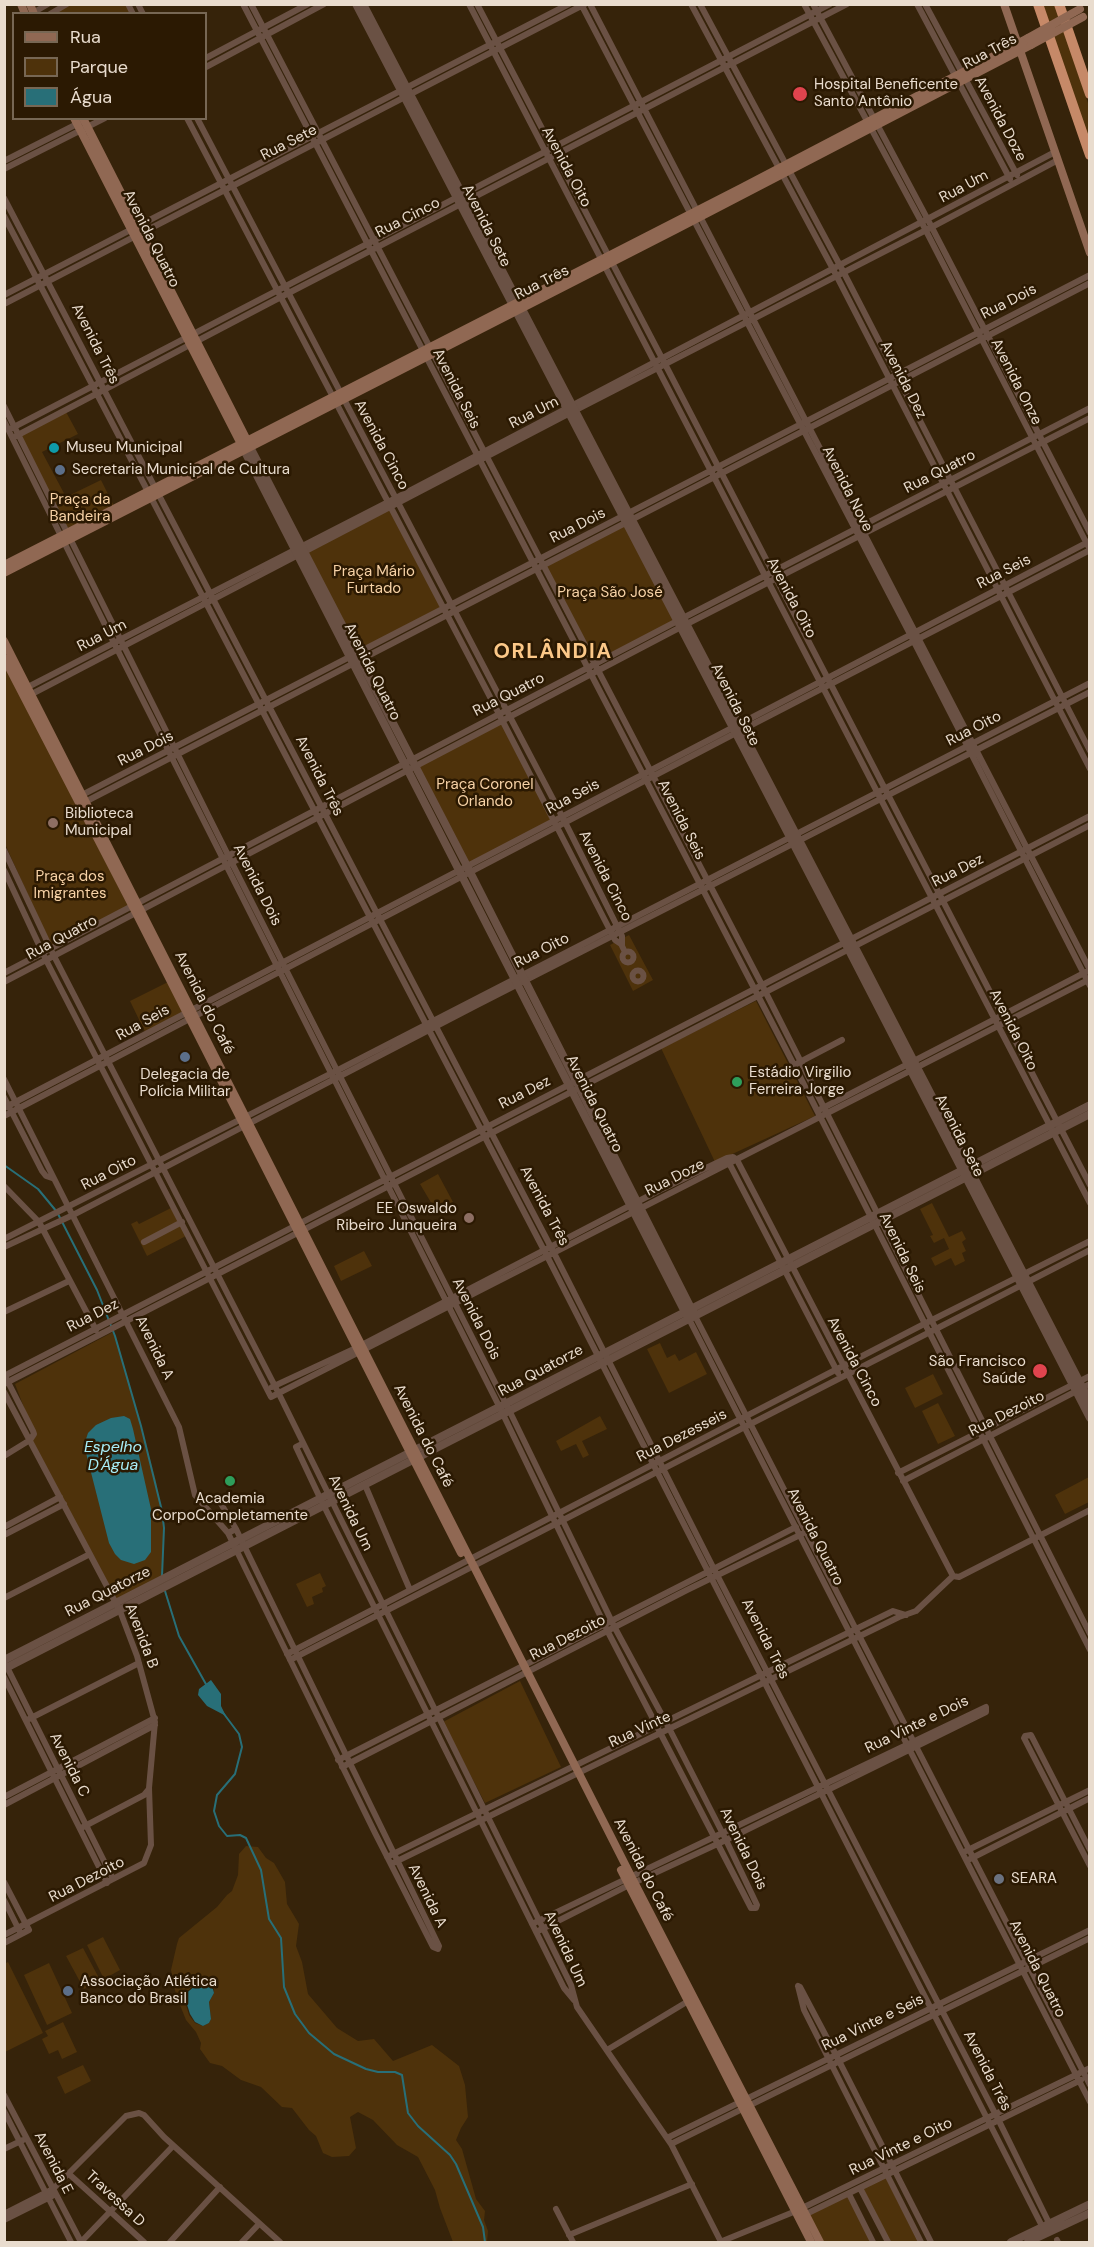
<!DOCTYPE html>
<html>
<head>
<meta charset="utf-8">
<style>
  body { margin:0 }
  #map { position:relative; width:1094px; height:2247px; overflow:hidden; background:#36230a; font-family:"DM Sans",sans-serif }
  canvas { display:block }
  .frame { position:absolute; inset:0; border:6px solid #e9dcce; pointer-events:none }
  .legend { position:absolute; left:12px; top:12px; width:195px; height:108px; box-sizing:border-box; background:#2b1902; border:2px solid #776754; margin:0; padding:8px 10px; list-style:none; font-size:18px; color:#e9dcce }
  .legend li { display:flex; align-items:center; gap:12px; height:30px }
  .legend b { width:30px; border:2px solid #776754 }
</style>
</head>
<body>
<div id="map">
<canvas width="1094" height="2247"></canvas>
<div class="frame"></div>
<ul class="legend">
<li><b style="height:8px;background:#906853"></b>Rua</li>
<li><b style="height:16px;background:#4e320b"></b>Parque</li>
<li><b style="height:16px;background:#286f78"></b>Água</li>
</ul>
</div>
<script>
const context = document.querySelector('canvas').getContext('2d');
context.lineJoin = 'round';
function fillPath(path, color) {
  context.fillStyle = color;
  context.fill(path, 'evenodd');
}
function poly(rows) {
  const path = new Path2D();
  for (const r of rows) {
    if (r.length === 3) {
      path.moveTo(r[0] + r[2], r[1]);
      path.arc(r[0], r[1], r[2], 0, 2 * Math.PI);
      continue;
    }
    path.moveTo(r[0], r[1]);
    for (let i = 2; i < r.length; i += 2) path.lineTo(r[i], r[i + 1]);
  }
  return path;
}
function strokePath(path, color, width, dash) {
  context.strokeStyle = color;
  context.lineWidth = width;
  context.lineCap = dash ? 'butt' : 'round';
  context.setLineDash(dash || []);
  context.stroke(path);
}
function label(font, color, halo, rows, align = 'center') {
  context.font = font + ' "DM Sans",sans-serif';
  context.lineWidth = 5;
  context.setLineDash([]);
  context.textBaseline = 'middle';
  context.strokeStyle = halo;
  context.fillStyle = color;
  for (const [text, x, y, turn = 0] of rows) {
    context.save();
    context.translate(x, y);
    context.rotate((+turn || 0) * Math.PI / 180);
    context.textAlign = isNaN(turn) ? turn : align;
    if (halo) context.strokeText(text, 0, 0);
    context.fillText(text, 0, 0);
    context.restore();
  }
}
const green = poly([
  [67,4,128,5,133,14,50,14],
  [1042,5,1055,5,1089,106,1089,144],
  [65,410,78,434,42,452,66,497,101,480,115,508,68,532,20,434],
  [391,508,444,608,357,653,305,552],
  [625,523,676,621,596,664,544,565],
  [4,662,128,906,51,946,5,844],
  [503,721,554,821,467,866,415,767],
  [629,935,653,980,633,991,610,945],
  [170,981,187,1012,146,1034,130,1001],
  [756,1001,815,1116,715,1162,661,1048],
  [438,1174,453,1202,436,1211,420,1184],
  [932,1203,949,1237,962,1231,966,1239,962,1242,966,1251,962,1253,965,1261,955,1266,951,1258,935,1266,931,1258,949,1249,944,1238,934,1243,930,1236,933,1235,920,1209],
  [173,1207,188,1235,147,1256,131,1224,137,1221,139,1224],
  [364,1251,372,1266,341,1281,334,1266],
  [113,1332,119,1347,156,1481,164,1528,162,1579,116,1602,31,1440,33,1431,15,1384],
  [660,1343,667,1358,675,1354,679,1361,696,1352,707,1374,669,1393,647,1349],
  [933,1374,943,1394,915,1408,905,1388],
  [938,1403,955,1436,938,1444,922,1411],
  [600,1416,607,1429,582,1441,589,1455,583,1458,576,1444,561,1451,556,1441],
  [1089,1477,1089,1502,1065,1514,1055,1495],
  [320,1573,326,1586,322,1588,323,1592,312,1597,314,1604,307,1607,296,1584],
  [520,1681,561,1767,485,1803,443,1722],
  [246,1846,258,1847,266,1858,274,1863,285,1882,287,1904,299,1924,296,1946,302,1962,308,1994,337,2028,358,2041,374,2039,393,2061,432,2045,459,2066,465,2085,468,2117,461,2128,456,2140,462,2149,476,2199,485,2211,484,2220,488,2231,487,2242,453,2242,440,2208,435,2190,418,2157,397,2145,373,2120,358,2112,350,2117,356,2148,349,2156,332,2157,323,2153,316,2136,309,2130,292,2108,282,2107,261,2087,241,2080,222,2066,210,2063,200,2049,201,2043,196,2032,186,2020,176,1995,171,1970,177,1944,179,1938,217,1907,227,1895,232,1891,238,1875,239,1854],
  [207,1984,214,1989,214,1993,209,2002,211,2019,209,2023,203,2026,195,2023,189,2015,183,1995,194,1985],
  [103,1937,120,1970,104,1979,87,1945],
  [83,1948,100,1980,84,1989,66,1956],
  [8,1962,43,2033,5,2052,4,1964],
  [49,1963,72,2013,47,2025,24,1975],
  [63,2022,77,2052,62,2059,58,2050,49,2054,42,2039,48,2036,45,2031],
  [83,2065,91,2081,65,2094,57,2077],
  [888,2176,921,2242,888,2242,860,2188],
  [849,2194,873,2242,820,2242,806,2214]
]);
const water = poly([
  [124,1416,130,1419,133,1429,151,1509,151,1552,145,1560,134,1564,121,1560,115,1554,109,1543,84,1445,88,1433,96,1425,111,1418],
  [211,1680,221,1694,221,1706,226,1716,207,1706,198,1695,199,1689],
  [207,1984,213,1989,214,1993,209,2002,211,2019,209,2023,203,2026,195,2022,190,2014,184,1995,195,1986]
]);
const stream = poly([
  [4,1165,38,1189,57,1212,97,1290,115,1336,141,1426,162,1511,164,1528,162,1576],
  [165,1591,179,1636,207,1686],
  [224,1714,239,1734,242,1747,235,1774,217,1795,214,1811,219,1826,227,1836,240,1835,246,1838,261,1870,269,1919,281,1938,284,1987,295,2014,309,2033,334,2054,366,2069,378,2072,395,2072,402,2075,408,2113,418,2126,450,2155,456,2164,483,2227,485,2242]
]);
const minor = poly([
  [128,4,133,14],
  [138,4,143,14],
  [243,4,794,1065,1090,1650],
  [251,4,762,985,1090,1634],
  [469,4,1090,1203],
  [477,4,665,364,1090,1185],
  [581,4,910,634,1090,986],
  [590,4,1090,970],
  [691,4,833,269,1090,769],
  [700,4,844,273,1090,751],
  [804,4,922,223,1088,546],
  [813,4,928,220,1090,533],
  [917,4,1010,179],
  [925,4,1017,175],
  [31,14,48,4],
  [50,14,67,4],
  [206,58,308,4],
  [206,67,324,4],
  [187,118,499,714,615,940,621,944,625,952],
  [197,118,566,824,622,936,622,945],
  [4,161,79,123],
  [4,169,105,118],
  [4,198,554,1253,714,1569,999,2121,1051,2227],
  [4,216,547,1256,1044,2230],
  [4,295,569,4],
  [4,304,585,4],
  [4,406,232,863,510,1412,615,1628,670,1730,726,1840,757,1905,756,1908,751,1908,608,1632,500,1408,114,643,4,421],
  [12,428,830,4],
  [16,436,281,297,847,4],
  [26,688,396,498,1055,152],
  [28,696,568,414,932,227,1058,160],
  [80,796,1090,275],
  [83,803,1090,283],
  [4,850,54,956,279,1394,571,1985,577,2007,671,2144,721,2242],
  [4,870,46,960,271,1397,1090,979],
  [628,957,5.5],
  [638,976,5.5],
  [4,973,683,618,1090,408],
  [4,982,679,628,1090,418],
  [798,1063,842,1040],
  [4,1079,179,1427,195,1495,228,1533,375,1833,433,1947,438,1949],
  [4,1097,42,1171,46,1176,52,1178],
  [4,1108,1090,541],
  [821,1109,1086,972],
  [4,1116,734,734,1090,550],
  [728,1161,838,1373],
  [4,1186,39,1222,96,1330],
  [4,1239,338,1070,1090,683],
  [144,1242,182,1222],
  [4,1247,73,1215,475,1006,1090,692],
  [4,1312,69,1281],
  [695,1316,1090,2085],
  [689,1319,1090,2102],
  [4,1384,1090,825],
  [272,1387,356,1348,660,1190,727,1158,733,1157,737,1160,953,1576,959,1577,1090,1510],
  [4,1392,120,1611,137,1656,155,1722,149,1788,151,1845,144,1863,4,1935],
  [302,1444,296,1447,320,1498,564,1988,574,2000],
  [4,1456,30,1440,34,1434,33,1431,8,1382,5,1376,4,1376,1090,816],
  [898,1473,1090,1376],
  [903,1481,1090,1384],
  [365,1485,410,1590],
  [201,1502,211,1497,217,1497,236,1529],
  [4,1527,60,1497],
  [228,1533,236,1529,439,1946,438,1949],
  [4,1535,64,1504],
  [4,1598,90,1554],
  [287,1654,924,1324,1090,1241],
  [290,1660,1090,1250],
  [6,1665,113,1879],
  [4,1677,107,1883],
  [29,1719,139,1663],
  [338,1760,796,1527],
  [342,1767,687,1590,802,1534],
  [4,1797,155,1718],
  [4,1805,155,1725],
  [83,1827,144,1795,149,1789],
  [1090,1850,1031,1735,1025,1736,1024,1738,1090,1866],
  [966,1851,1090,1790],
  [387,1857,893,1611,906,1615],
  [970,1859,1090,1798],
  [391,1864,899,1617,916,1611,953,1576],
  [4,1882,29,1930,4,1943],
  [4,1900,20,1932],
  [532,1924,986,1707,986,1712,726,1840,629,1885,536,1932],
  [798,1986,800,1987,836,2055,931,2242],
  [798,1986,804,2010,921,2242],
  [607,2050,690,2000],
  [4,2095,81,2242],
  [4,2111,71,2242],
  [667,2138,1090,1930],
  [671,2144,1090,1938],
  [4,2149,23,2140],
  [69,2174,144,2242],
  [860,2188,888,2242],
  [849,2194,873,2242],
  [556,2209,573,2242],
  [4,2214,53,2189,126,2116,139,2113,144,2115,164,2137,280,2242],
  [802,2216,1081,2080],
  [4,2220,52,2196],
  [569,2235,692,2184],
  [1057,2240,1058,2242],
  [81,2242,173,2146],
  [170,2242,220,2187],
  [242,2242,259,2224],
  [720,2242,796,2211,1090,2068]
]);
const tertiary = poly([
  [356,4,854,960,1090,1418],
  [363,4,860,957,1090,1402],
  [250,447,467,866,693,1312],
  [244,450,686,1314],
  [4,1660,1090,1105],
  [4,1669,1090,1114],
  [1011,2242,1090,2204],
  [1028,2242,1090,2213]
]);
const secondary = poly([
  [21,4,25,14],
  [30,4,34,14],
  [1004,4,1090,253],
  [74,118,242,446],
  [83,118,249,444],
  [4,565,741,188,1028,38],
  [4,573,677,229,1031,45],
  [4,641,631,1876,820,2242],
  [4,658,136,913,461,1553],
  [621,1870,811,2242]
]);
const motorway = poly([
  [1038,4,1090,155],
  [1059,4,1090,94]
]);
const secondaryBridge = poly([
  [1028,38,1080,9],
  [1031,45,1083,17]
]);
const markers = [
  [800,94,8,"#e0444e"],
  [54,448,6,"#0f9aa8"],
  [60,470,6,"#5c6f8a"],
  [53,823,6,"#8d6e63"],
  [185,1057,6,"#5c6f8a"],
  [737,1082,6,"#2e9e5b"],
  [469,1218,6,"#8d6e63"],
  [1040,1371,8,"#e0444e"],
  [230,1481,6,"#2e9e5b"],
  [999,1879,6,"#6b7280"],
  [68,1991,6,"#5c6f8a"]
];
const streetNames = [
  ["Rua Três",990,52,-28],
  ["Avenida Doze",1000,119,62],
  ["Rua Sete",289,143,-27],
  ["Avenida Oito",566,167,62],
  ["Rua Um",964,187,-28],
  ["Rua Cinco",408,218,-27],
  ["Avenida Sete",486,226,63],
  ["Avenida Quatro",151,239,63],
  ["Rua Três",542,283,-27],
  ["Rua Dois",1009,302,-27],
  ["Avenida Três",95,344,63],
  ["Avenida Dez",903,380,63],
  ["Avenida Onze",1016,382,63],
  ["Avenida Seis",456,389,63],
  ["Rua Um",534,413,-27],
  ["Avenida Cinco",381,445,62],
  ["Rua Quatro",940,472,-27],
  ["Avenida Nove",847,489,63],
  ["Rua Dois",578,526,-27],
  ["Rua Seis",1004,572,-27],
  ["Avenida Oito",791,598,62],
  ["Rua Um",102,636,-27],
  ["Avenida Quatro",372,672,63],
  ["Rua Quatro",509,695,-27],
  ["Avenida Sete",735,705,63],
  ["Rua Oito",974,729,-27],
  ["Rua Dois",146,749,-27],
  ["Avenida Três",319,776,63],
  ["Rua Seis",573,797,-28],
  ["Avenida Seis",681,820,63],
  ["Rua Dez",958,871,-27],
  ["Avenida Cinco",605,876,63],
  ["Avenida Dois",257,885,63],
  ["Rua Quatro",62,938,-28],
  ["Rua Oito",542,951,-27],
  ["Avenida do Café",204,1003,63],
  ["Rua Seis",143,1023,-29],
  ["Avenida Oito",1013,1030,63],
  ["Rua Dez",525,1093,-27],
  ["Avenida Quatro",594,1104,63],
  ["Avenida Sete",959,1136,63],
  ["Rua Oito",109,1173,-27],
  ["Rua Doze",675,1178,-27],
  ["Avenida Três",544,1206,62],
  ["Avenida Seis",902,1253,64],
  ["Rua Dez",93,1316,-27],
  ["Avenida Dois",476,1319,63],
  ["Avenida A",154,1348,64],
  ["Avenida Cinco",854,1362,62],
  ["Rua Quatorze",541,1371,-28],
  ["Rua Dezoito",1007,1414,-27],
  ["Avenida do Café",423,1436,63],
  ["Rua Dezesseis",682,1436,-27],
  ["Avenida Um",350,1513,64],
  ["Avenida Quatro",815,1537,63],
  ["Rua Quatorze",108,1592,-27],
  ["Avenida B",141,1636,69],
  ["Rua Dezoito",568,1638,-27],
  ["Avenida Três",765,1639,63],
  ["Rua Vinte e Dois",917,1725,-26],
  ["Rua Vinte",640,1730,-25],
  ["Avenida C",69,1765,63],
  ["Avenida Dois",743,1849,64],
  ["Avenida do Café",643,1870,63],
  ["Rua Dezoito",87,1880,-27],
  ["Avenida A",427,1896,64],
  ["Avenida Um",565,1949,65],
  ["Avenida Quatro",1037,1969,63],
  ["Rua Vinte e Seis",873,2023,-26],
  ["Avenida Três",987,2071,63],
  ["Rua Vinte e Oito",901,2147,-26],
  ["Avenida E",53,2163,63],
  ["Travessa D",115,2199,43]
];
const poiNames = [
  ["Hospital Beneficente",814,85],
  ["Santo Antônio",814,102],
  ["Museu Municipal",66,448],
  ["Secretaria Municipal de Cultura",72,470],
  ["Biblioteca",65,814],
  ["Municipal",65,831],
  ["Estádio Virgilio",749,1073],
  ["Ferreira Jorge",749,1090],
  ["Delegacia de",185,1075,"center"],
  ["Polícia Militar",185,1092,"center"],
  ["EE Oswaldo",457,1209,"right"],
  ["Ribeiro Junqueira",457,1226,"right"],
  ["São Francisco",1026,1362,"right"],
  ["Saúde",1026,1379,"right"],
  ["Academia",230,1499,"center"],
  ["CorpoCompletamente",230,1516,"center"],
  ["SEARA",1011,1879],
  ["Associação Atlética",80,1982],
  ["Banco do Brasil",80,1999]
];
const parkNames = [
  ["Praça da",80,500],
  ["Bandeira",80,517],
  ["Praça Mário",374,572],
  ["Furtado",374,589],
  ["Praça São José",610,593],
  ["Praça Coronel",485,785],
  ["Orlando",485,802],
  ["Praça dos",70,877],
  ["Imigrantes",70,894]
];
const waterNames = [
  ["Espelho",113,1448],
  ["D'Água",113,1466]
];
const districtNames = [
  ["ORLÂNDIA",553,652]
];
fillPath(green, '#4e320b');
fillPath(water, '#286f78');
strokePath(stream, '#286f78', 2);
strokePath(minor, '#6a5144', 6);
strokePath(tertiary, '#6a5144', 8);
strokePath(secondary, '#906853', 8);
strokePath(motorway, '#c68968', 10);
strokePath(secondaryBridge, '#906853', 8);
for (const [x, y, r, color] of markers) {
  const dot = new Path2D();
  dot.arc(x, y, r, 0, 2 * Math.PI);
  context.fillStyle = color;
  context.fill(dot);
  strokePath(dot, '#2b1902', 2);
}
label('15px', '#e9dcce', '#2b1902', streetNames);
label('15px', '#e9dcce', '#2b1902', poiNames, 'left');
label('15px', '#f7d2a6', '#2b1902', parkNames);
label('italic 16px', '#a7eef8', '#2b1902', waterNames);
context.letterSpacing = '1.5px';
label('bold 21px', '#fcc888', '#2b1902', districtNames);
context.letterSpacing = '0px';
</script>
</body>
</html>
